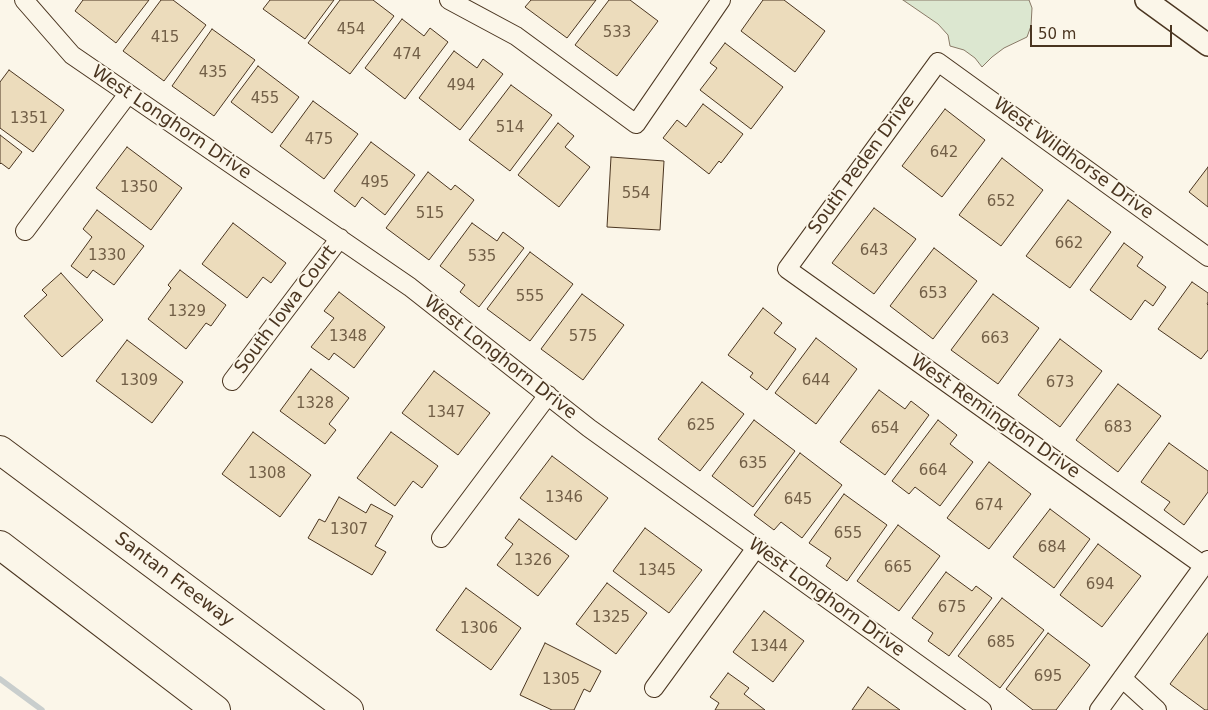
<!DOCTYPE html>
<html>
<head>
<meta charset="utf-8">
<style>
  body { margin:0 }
  #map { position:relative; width:1208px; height:710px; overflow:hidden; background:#fbf6e9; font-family:"DejaVu Sans",sans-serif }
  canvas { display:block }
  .scale { position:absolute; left:1030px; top:25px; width:142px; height:22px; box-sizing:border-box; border:2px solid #4a3520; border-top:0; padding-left:6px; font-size:15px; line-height:18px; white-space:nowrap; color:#4a3520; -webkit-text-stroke:4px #fbf6e9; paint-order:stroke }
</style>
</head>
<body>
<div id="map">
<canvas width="1208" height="710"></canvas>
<div class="scale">50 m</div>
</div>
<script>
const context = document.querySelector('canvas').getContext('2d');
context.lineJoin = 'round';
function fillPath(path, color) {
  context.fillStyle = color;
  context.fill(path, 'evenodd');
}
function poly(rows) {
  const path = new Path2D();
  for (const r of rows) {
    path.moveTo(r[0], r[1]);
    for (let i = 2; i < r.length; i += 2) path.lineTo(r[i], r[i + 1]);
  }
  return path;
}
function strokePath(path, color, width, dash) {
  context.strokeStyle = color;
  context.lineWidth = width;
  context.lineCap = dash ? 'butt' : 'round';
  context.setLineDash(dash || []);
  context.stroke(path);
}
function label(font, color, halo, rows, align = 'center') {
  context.font = font + ' "DejaVu Sans",sans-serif';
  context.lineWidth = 4;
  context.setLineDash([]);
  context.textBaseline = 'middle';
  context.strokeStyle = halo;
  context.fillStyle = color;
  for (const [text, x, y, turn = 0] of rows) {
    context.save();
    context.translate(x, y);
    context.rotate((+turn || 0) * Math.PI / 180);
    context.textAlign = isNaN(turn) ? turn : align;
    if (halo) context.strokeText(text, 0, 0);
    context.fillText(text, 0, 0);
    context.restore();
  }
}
const green = poly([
  [903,0,1029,0,1032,8,1031,26,1027,37,1004,48,992,57,982,67,975,58,964,50,950,46,948,35,938,24,903,0]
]);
const stream = poly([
  [0,679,42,710]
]);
const building = poly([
  [83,0,149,0,116,43,75,11,83,0],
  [161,0,173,0,206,25,164,81,123,51,161,0],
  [270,0,334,0,305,39,263,9,270,0],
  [340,0,373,0,394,16,350,74,308,43,340,0],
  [531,0,596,0,567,38,525,7,531,0],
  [609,0,630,0,658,21,617,76,575,45,609,0],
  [763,0,784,0,825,31,795,72,741,31,763,0],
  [402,19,424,36,430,28,448,42,405,99,365,68,402,19],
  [212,29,255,60,214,116,172,86,212,29],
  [725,43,783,87,751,129,700,90,717,68,710,63,725,43],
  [454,51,477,68,483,59,503,74,460,130,419,98,454,51],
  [258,66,299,97,272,133,231,102,258,66],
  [9,70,64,110,33,152,0,128,0,82,9,70],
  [511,85,552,115,510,171,469,140,511,85],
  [313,101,358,134,324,179,280,146,313,101],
  [703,104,743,134,721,163,719,161,709,174,663,138,677,120,686,127,703,104],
  [945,109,985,140,942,197,902,166,945,109],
  [558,123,574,136,565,147,590,167,559,207,518,175,558,123],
  [0,135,22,152,9,169,1,163,0,164,0,135],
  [371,142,415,175,385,215,362,197,355,207,334,191,371,142],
  [127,147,182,188,151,230,96,188,127,147],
  [611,157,664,161,660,230,607,227,611,157],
  [1002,158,1043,190,1001,246,959,215,1002,158],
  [1208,167,1208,207,1189,192,1208,167],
  [428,172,451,190,455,185,474,200,429,260,386,228,428,172],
  [1068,200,1111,232,1070,288,1026,256,1068,200],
  [874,208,916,239,874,294,832,263,874,208],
  [97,210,144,246,114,285,93,270,87,278,71,266,92,237,83,229,97,210],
  [233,223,286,263,271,283,263,277,247,298,202,264,233,223],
  [472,223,497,241,503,232,524,248,479,307,460,292,465,285,440,266,472,223],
  [1124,243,1143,257,1137,266,1166,287,1153,306,1145,300,1131,320,1090,290,1124,243],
  [934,248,977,281,933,339,890,306,934,248],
  [530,252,573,284,530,341,487,309,530,252],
  [180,270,226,305,211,326,206,323,186,349,148,319,171,288,168,285,180,270],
  [61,273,103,320,62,357,24,316,47,295,42,290,61,273],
  [1192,282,1208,293,1208,302,1207,304,1208,305,1208,350,1201,359,1158,329,1192,282],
  [339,292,385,327,354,368,334,353,329,360,311,347,334,318,324,311,339,292],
  [582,294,624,325,583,380,541,349,582,294],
  [993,294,1039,328,998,384,951,350,993,294],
  [763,308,782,323,774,333,796,349,767,390,750,377,753,373,728,355,763,308],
  [816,338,857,369,816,424,775,393,816,338],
  [1060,339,1102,371,1060,427,1018,395,1060,339],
  [127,340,183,382,152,423,96,381,127,340],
  [311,369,349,398,329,424,336,430,325,444,280,411,311,369],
  [434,371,490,413,458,455,402,413,434,371],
  [702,382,744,414,700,471,658,439,702,382],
  [1118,384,1161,416,1118,472,1076,440,1118,384],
  [879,390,905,409,911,401,929,415,885,475,840,442,879,390],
  [754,420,795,451,753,507,712,476,754,420],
  [938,420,957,435,950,444,973,462,940,506,915,487,909,494,892,481,938,420],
  [253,432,311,475,280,517,222,474,253,432],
  [391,432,438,466,422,488,413,481,395,506,357,478,391,432],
  [1169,443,1208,471,1208,492,1184,525,1164,510,1170,502,1141,482,1169,443],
  [800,453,842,485,802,538,781,522,774,530,754,515,800,453],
  [552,456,608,498,576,540,520,498,552,456],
  [989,462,1031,494,989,549,947,518,989,462],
  [844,494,887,525,847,581,826,566,831,558,809,543,844,494],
  [339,497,366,513,371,504,393,516,375,546,386,552,372,575,308,538,319,519,325,522,339,497],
  [1050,509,1090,539,1054,588,1013,557,1050,509],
  [519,519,569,556,538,596,497,565,513,544,505,538,519,519],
  [898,525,940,556,899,611,857,581,898,525],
  [645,528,702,570,669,613,613,571,645,528],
  [1098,544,1141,576,1102,627,1060,595,1098,544],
  [946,572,972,591,976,586,992,598,949,656,928,641,933,633,912,618,946,572],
  [607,583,647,613,616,654,576,624,607,583],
  [466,588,521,628,491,670,436,630,466,588],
  [1002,598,1044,630,1000,688,958,656,1002,598],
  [764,611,804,641,773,682,733,652,764,611],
  [1048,633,1090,665,1056,710,1033,710,1006,689,1048,633],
  [1208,633,1208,710,1205,710,1170,684,1208,633],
  [545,643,601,671,590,692,584,689,574,710,552,710,520,695,545,643],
  [728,673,749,688,744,694,765,710,715,710,719,703,710,697,728,673],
  [868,687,900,710,852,710,868,687]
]);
const minor = poly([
  [24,0,72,55,410,287,589,428,982,710],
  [449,0,516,36,636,124,721,0],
  [25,231,128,94],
  [232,381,340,238],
  [441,538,548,395],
  [1204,566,787,269,938,62,1208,257],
  [1122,678,1157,710],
  [654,688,756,548],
  [1099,710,1208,560]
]);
const tertiary = poly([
  [1146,0,1208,45]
]);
const motorway = poly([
  [0,450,349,710],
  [0,545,216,710]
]);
const numberNames = [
  ["454",351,30],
  ["533",617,33],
  ["415",165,38],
  ["474",407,55],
  ["435",213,73],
  ["494",461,86],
  ["455",265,99],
  ["1351",29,119],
  ["514",510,128],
  ["475",319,140],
  ["642",944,153],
  ["495",375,183],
  ["1350",139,188],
  ["554",636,194],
  ["652",1001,202],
  ["515",430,214],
  ["662",1069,244],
  ["643",874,251],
  ["1330",107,256],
  ["535",482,257],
  ["653",933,294],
  ["555",530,297],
  ["1329",187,312],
  ["1348",348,337],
  ["575",583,337],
  ["663",995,339],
  ["1309",139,381],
  ["644",816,381],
  ["673",1060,383],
  ["1328",315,404],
  ["1347",446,413],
  ["625",701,426],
  ["683",1118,428],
  ["654",885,429],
  ["635",753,464],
  ["664",933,471],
  ["1308",267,474],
  ["1346",564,498],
  ["645",798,500],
  ["674",989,506],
  ["1307",349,530],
  ["655",848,534],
  ["684",1052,548],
  ["1326",533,561],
  ["665",898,568],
  ["1345",657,571],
  ["694",1100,585],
  ["675",952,608],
  ["1325",611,618],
  ["1306",479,629],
  ["685",1001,643],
  ["1344",769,647],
  ["695",1048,677],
  ["1305",561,680]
];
const streetNames = [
  ["West Longhorn Drive",171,123,34],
  ["West Wildhorse Drive",1073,159,36],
  ["South Peden Drive",862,165,-54],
  ["South Iowa Court",286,310,-53],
  ["West Longhorn Drive",500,358,38],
  ["West Remington Drive",995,417,35],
  ["Santan Freeway",174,580,37],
  ["West Longhorn Drive",826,598,36]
];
fillPath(green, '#dce7d0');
strokePath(green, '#887966', 1);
strokePath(stream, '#c9cecd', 5.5);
fillPath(building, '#ecdcbc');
strokePath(building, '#4a3520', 1);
strokePath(minor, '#4a3520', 20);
strokePath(tertiary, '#4a3520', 24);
strokePath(motorway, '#4a3520', 30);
strokePath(minor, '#fbf6e9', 18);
strokePath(tertiary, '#fbf6e9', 21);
strokePath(motorway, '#fbf6e9', 28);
label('15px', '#725f47', null, numberNames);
label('18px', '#4a3520', '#fbf6e9', streetNames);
</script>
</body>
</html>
